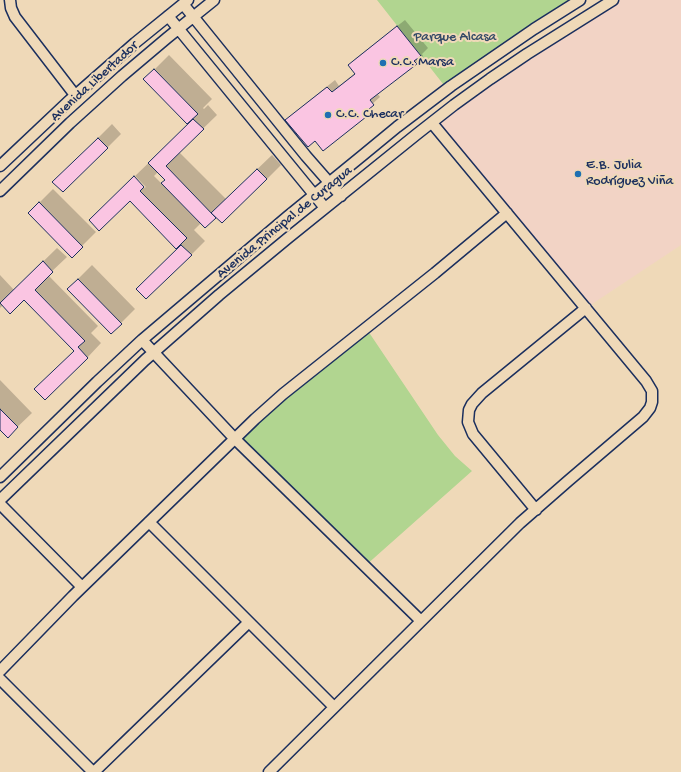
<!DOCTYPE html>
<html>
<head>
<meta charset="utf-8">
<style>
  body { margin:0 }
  canvas { display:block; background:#efd9b8 }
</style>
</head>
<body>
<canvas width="681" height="772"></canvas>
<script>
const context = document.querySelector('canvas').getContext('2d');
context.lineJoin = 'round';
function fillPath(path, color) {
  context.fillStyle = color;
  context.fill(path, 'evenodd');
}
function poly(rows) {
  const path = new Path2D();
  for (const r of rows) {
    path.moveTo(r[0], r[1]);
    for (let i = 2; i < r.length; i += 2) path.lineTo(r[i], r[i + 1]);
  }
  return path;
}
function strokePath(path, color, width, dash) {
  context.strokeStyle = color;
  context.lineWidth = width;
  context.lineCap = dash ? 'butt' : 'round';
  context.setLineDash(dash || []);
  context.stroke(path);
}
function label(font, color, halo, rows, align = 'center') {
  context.font = font + ' "Gochi Hand",sans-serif';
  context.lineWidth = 4;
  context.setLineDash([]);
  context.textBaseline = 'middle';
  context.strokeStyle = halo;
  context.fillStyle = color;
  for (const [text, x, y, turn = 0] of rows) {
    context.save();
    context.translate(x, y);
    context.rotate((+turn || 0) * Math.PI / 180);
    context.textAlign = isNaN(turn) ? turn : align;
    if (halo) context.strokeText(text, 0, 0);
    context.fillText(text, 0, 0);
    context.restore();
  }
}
const built = poly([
  [613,0,681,0,681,245,586,308,432,123]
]);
const green = poly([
  [377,0,580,0,447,89],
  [366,328,438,435,455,456,472,471,365,566,235,439]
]);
const shadow = poly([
  [405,20,428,48,422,54,423,56,416,63,377,93,380,97,370,106,372,109,365,116,315,140,287,120,294,113,335,80,339,86,355,73,349,65,356,58],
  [169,55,212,99,203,108,204,109,208,105,217,115,179,152,226,199,272,155,281,165,267,179,216,216,205,227,201,223,194,230,205,241,191,255,178,249,130,200,134,178,144,188,146,187,135,176,189,124,145,79],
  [158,172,166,180,162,184,154,176],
  [112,124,121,134,107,148,68,168],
  [53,189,96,232,72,256,29,213],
  [57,248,67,257,48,275,98,326,91,333,101,343,87,358,24,299,3,305,0,308,0,275,14,290],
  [92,265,135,309,111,333,68,289],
  [0,380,32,413,8,436,0,429]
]);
const building = poly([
  [397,26,421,56,414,61,417,64,370,100,374,105,363,114,366,117,323,151,315,141,308,147,285,120,327,87,332,92,355,74,348,65,397,26],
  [154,69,198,114,187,124,143,79,154,69],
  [193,119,204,129,166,166,216,218,205,228,161,183,165,180,148,163,193,119],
  [98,138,108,148,63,192,52,182,98,138],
  [257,169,267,179,222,223,211,213,257,169],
  [134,176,144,187,140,191,187,238,176,249,130,201,99,231,89,220,134,176],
  [39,202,83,247,72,258,28,213,39,202],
  [181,245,192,255,146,299,136,289,181,245],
  [43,261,53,272,35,290,85,341,78,347,88,358,45,400,34,389,74,351,24,300,10,314,0,303,43,261],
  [78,279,122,324,111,334,67,289,78,279],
  [0,409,18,427,8,438,0,430,0,409]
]);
const street = poly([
  [10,0,11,8,15,17,75,95],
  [183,4,306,156,341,196],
  [168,16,325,208],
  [0,166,70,100,135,43,188,0],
  [0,191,70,123,122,76,167,38,214,0],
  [142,340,235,439,421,621],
  [0,477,97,382,142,340,287,217,363,155,397,127,451,86,534,29,580,0],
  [0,500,145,360,219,295,288,238,417,134,454,105,490,79,527,54,613,0],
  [0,504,82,587],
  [536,510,473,434,468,422,469,410,472,404,482,393,586,308],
  [149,522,334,707],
  [0,671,73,596,255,419,283,394,435,273,507,213],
  [0,679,93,772],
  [94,772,249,622],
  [269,772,520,523,568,481,643,417,650,408,652,402,652,391,646,381,432,123]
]);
const markers = [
  [383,63,4,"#1f6fb2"],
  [328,115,4,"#1f6fb2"],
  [578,174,4,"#1f6fb2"]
];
const parkNames = [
  ["Parque Alcasa",455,38]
];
const poiNames = [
  ["C.C. Marsa",391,63],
  ["C.C. Checar",336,115],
  ["E.B. Julia",586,166],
  ["Rodríguez Viña",586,182]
];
const streetNames = [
  ["Avenida Libertador",95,82,-42],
  ["Avenida Principal de Curagua",285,223,-39]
];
fillPath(built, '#f2d3c5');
fillPath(green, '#b1d590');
fillPath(shadow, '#0003');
fillPath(building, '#fac5e2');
strokePath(building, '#1b2f5e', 1);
strokePath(street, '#1b2f5e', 13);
strokePath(street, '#efd9b8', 10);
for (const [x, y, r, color] of markers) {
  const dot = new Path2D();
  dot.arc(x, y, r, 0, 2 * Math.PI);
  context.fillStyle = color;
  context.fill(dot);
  strokePath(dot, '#efd9b8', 1.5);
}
label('14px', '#324866', '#efd9b8', parkNames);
label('14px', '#1b2f5e', '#efd9b8', poiNames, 'left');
label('14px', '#1b2f5e', '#efd9b8', streetNames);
</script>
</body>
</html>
